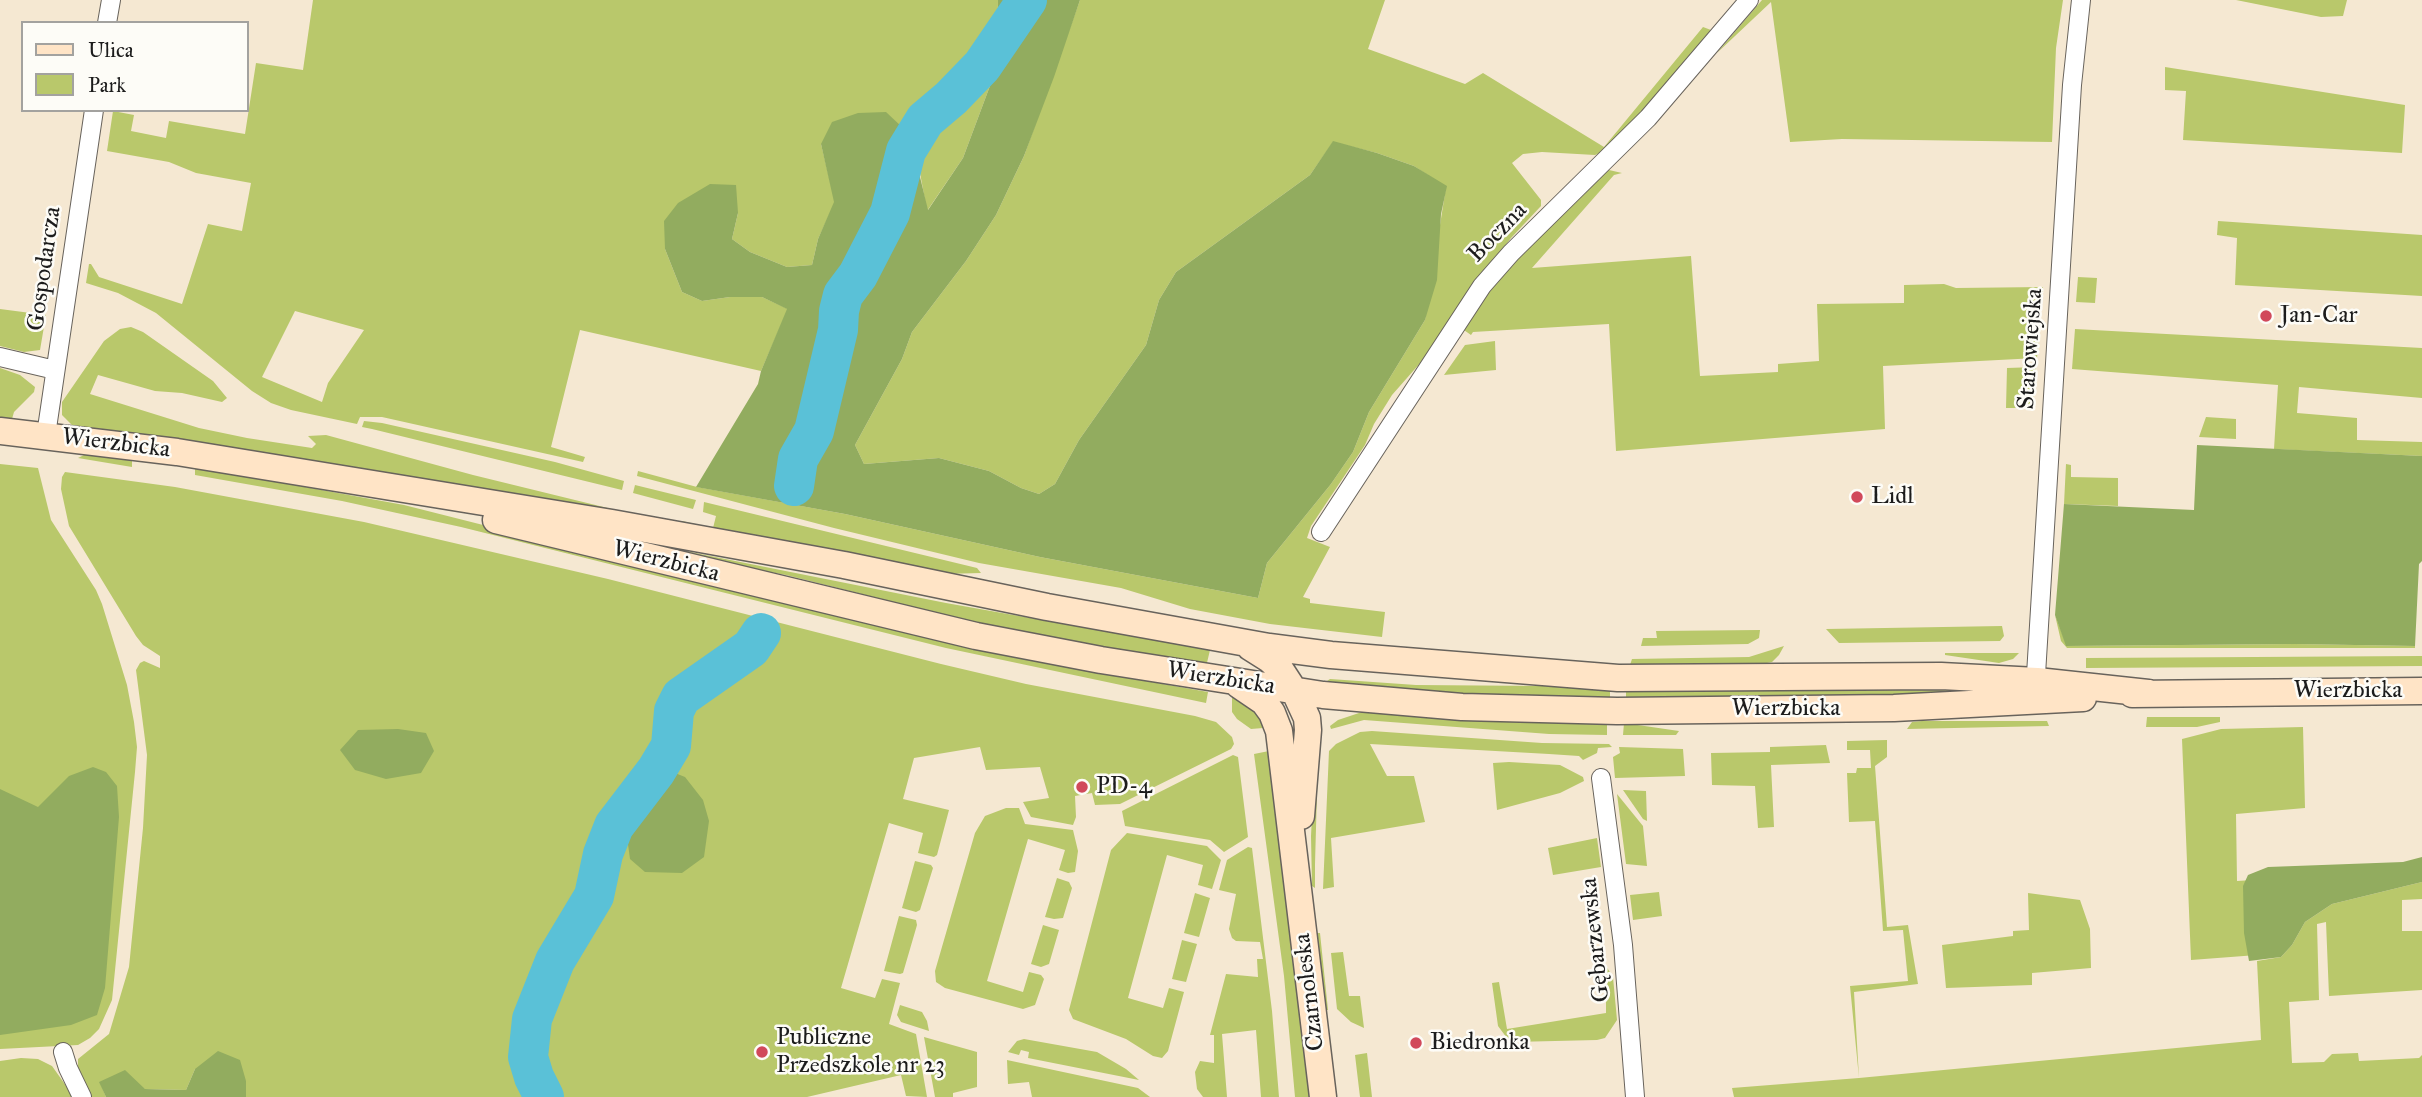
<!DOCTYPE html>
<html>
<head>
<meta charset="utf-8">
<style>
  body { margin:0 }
  #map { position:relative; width:2422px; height:1097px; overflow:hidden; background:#f5e8d2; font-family:"IM FELL Great Primer",serif }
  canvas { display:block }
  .legend { position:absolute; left:21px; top:21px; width:228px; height:91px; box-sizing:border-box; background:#fdfcf7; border:2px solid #a3a29f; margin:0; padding:9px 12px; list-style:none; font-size:21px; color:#1c1c1c }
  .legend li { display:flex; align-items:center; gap:14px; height:35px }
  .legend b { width:35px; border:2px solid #a3a29f }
</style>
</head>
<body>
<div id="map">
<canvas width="2422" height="1097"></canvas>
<ul class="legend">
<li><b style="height:9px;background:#ffe4c6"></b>Ulica</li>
<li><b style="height:19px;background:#b9c86b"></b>Park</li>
</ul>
</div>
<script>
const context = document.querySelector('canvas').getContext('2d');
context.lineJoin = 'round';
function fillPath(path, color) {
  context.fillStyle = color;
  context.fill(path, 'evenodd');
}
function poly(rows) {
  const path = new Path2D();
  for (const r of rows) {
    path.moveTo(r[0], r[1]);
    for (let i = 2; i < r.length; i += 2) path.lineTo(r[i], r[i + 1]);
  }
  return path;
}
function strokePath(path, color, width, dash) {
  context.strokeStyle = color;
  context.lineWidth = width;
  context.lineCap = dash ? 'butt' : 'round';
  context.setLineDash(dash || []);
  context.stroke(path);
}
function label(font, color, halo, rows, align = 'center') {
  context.font = font + ' "IM FELL Great Primer",serif';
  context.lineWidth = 5;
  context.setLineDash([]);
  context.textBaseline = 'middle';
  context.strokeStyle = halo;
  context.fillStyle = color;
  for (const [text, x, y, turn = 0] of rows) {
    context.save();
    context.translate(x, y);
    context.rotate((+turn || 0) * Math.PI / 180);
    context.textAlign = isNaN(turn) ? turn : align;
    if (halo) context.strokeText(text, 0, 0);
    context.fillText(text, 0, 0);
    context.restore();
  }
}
const green = poly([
  [313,0,998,0,997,67,963,158,927,211,920,173,821,144,835,202,818,239,812,265,787,267,750,252,732,239,738,213,665,249,682,292,702,301,730,297,762,297,788,309,761,371,580,330,551,447,585,457,583,462,382,417,360,417,357,424,291,410,271,403,252,391,156,313,118,293,86,283,89,264,91,264,99,277,182,304,208,224,242,231,251,183,196,173,169,162,107,151,113,111,134,115,131,131,166,138,169,121,245,134,256,63,303,70],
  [295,311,364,330,328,383,322,402,262,377],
  [1080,0,1385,0,1368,49,1465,84,1483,73,1604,147,1703,27,1711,30,1682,70,1609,149,1595,155,1542,152,1523,154,1512,163,1541,200,1541,206,1511,238,1468,294,1429,353,1392,395,1374,424,1365,445,1311,526,1307,538,1330,547,1303,597,1310,599,1310,603,1385,612,1382,637,1270,624,1190,609,1121,588,979,563,834,528,637,476,638,471,697,487,845,514,1040,557,1258,598,1267,563,1331,484,1353,452,1369,412,1425,320,1446,187,1414,166,1377,153,1333,142,1310,175,1176,272,1159,300,1146,345,1079,440,1055,484,1039,494,1021,488,989,471,939,458,864,464,855,445,902,359,912,332,966,261,996,215,1024,156],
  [1762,0,2063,0,2056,48,2052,142,1842,139,1790,142,1771,2,1717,53],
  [2236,0,2347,0,2343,16,2321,17],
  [2165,67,2405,105,2402,153,2183,140,2186,91,2165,90],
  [1609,170,1622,173,1614,175,1532,268,1691,256,1700,376,1778,372,1778,364,1819,361,1817,304,1904,303,1904,285,1944,284,1956,288,2043,287,2037,358,1883,366,1885,429,1616,451,1609,324,1473,332,1471,335,1461,328,1478,301,1540,230],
  [2218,221,2422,235,2422,296,2235,285,2237,238,2217,235],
  [2078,277,2097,278,2095,303,2076,302],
  [0,309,46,315,40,350,24,352,0,346],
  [131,327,143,332,213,381,227,398,222,402,182,393,155,391,98,375,90,394,199,428,247,438,312,448,316,444,308,436,326,435,473,475,628,513,434,483,219,445,72,425,62,415,62,402,104,341,120,329],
  [2075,329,2422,348,2422,398,2299,387,2297,413,2357,418,2357,440,2422,442,2422,456,2274,449,2278,385,2072,369],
  [1495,341,1496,370,1444,375,1465,345],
  [2036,367,2033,408,2006,408,2007,368],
  [0,368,20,375,35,387,34,392,14,412,12,419,0,418],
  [2206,417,2236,419,2236,439,2199,437],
  [364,421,382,423,555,462,624,481,622,490,372,429,362,427],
  [86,454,132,458,132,467,78,458],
  [0,464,38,468,51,520,96,590,102,604,127,685,134,722,137,747,135,772,112,1000,99,1029,90,1038,78,1045,0,1049],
  [2066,464,2071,465,2071,477,2118,478,2118,506,2064,504],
  [195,467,404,505,855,619,1039,662,1208,692,1206,703,946,648,461,527,342,501,195,475],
  [65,472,175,487,364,522,608,579,941,664,1026,684,1195,716,1216,722,1232,737,1234,744,1231,749,1120,804,1095,805,1092,793,1075,796,1076,817,1073,825,1031,817,1023,802,1049,798,1040,767,986,770,980,747,914,758,903,799,949,810,937,855,934,857,918,853,923,833,889,823,841,988,875,998,882,979,900,983,889,1024,916,1034,927,1097,906,1096,901,1075,807,1097,246,1097,246,1081,195,1069,186,1090,145,1089,100,1082,106,1097,88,1097,78,1074,78,1059,109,1034,129,967,143,828,147,755,136,670,140,663,144,661,160,668,160,656,143,645,136,636,69,526,61,489,62,477],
  [635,485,696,500,693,509,633,493],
  [704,502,977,568,981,573,944,574,681,529,682,521,713,528,716,516,703,512],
  [640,542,946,603,1210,650,1206,667,1082,646,973,622,786,575,737,566],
  [2055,615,2067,646,2295,644,2415,646,2415,648,2067,648,2061,641],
  [2002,626,2004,636,2000,641,1839,643,1826,629],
  [1760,630,1759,638,1748,644,1641,646,1643,638,1657,638,1656,631],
  [1784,646,1779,655,1772,662,1762,664,1630,665,1632,659,1749,657],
  [1945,653,2019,653,2013,659,1999,663,1945,655],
  [2422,656,2422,666,2086,668,2086,658],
  [1330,679,1416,685,1544,686,1610,691,1610,699,1507,697,1324,683],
  [2006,690,1924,694,1626,698,1626,691],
  [1232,696,1249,704,1259,716,1263,728,1251,729,1237,719,1232,712],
  [1362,712,1607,722,1607,735,1549,734,1364,720,1331,729,1330,726,1338,720],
  [2147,717,2220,717,2220,722,2197,727,2146,727],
  [1922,721,2047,721,2049,726,1907,729,1912,722],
  [1624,723,1679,731,1676,735,1623,735],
  [2303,727,2305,808,2236,814,2237,881,2253,880,2257,955,2191,960,2182,739,2221,729],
  [1372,731,1542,743,1609,744,1612,747,1598,748,1597,753,1583,760,1579,756,1549,754,1370,744,1387,776,1414,776,1425,822,1331,838,1334,887,1323,889,1329,751,1336,744,1360,732],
  [1887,740,1887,757,1875,766,1887,927,1908,925,1918,984,1854,992,1859,1078,2261,1040,2257,961,2281,957,2292,945,2305,922,2332,904,2422,882,2422,899,2402,900,2402,931,2422,931,2422,990,2329,996,2326,922,2317,924,2319,1000,2289,1002,2292,1063,2324,1062,2332,1054,2358,1053,2359,1061,2419,1058,2422,1055,2422,1097,1734,1097,1732,1088,1859,1078,1850,986,1908,981,1903,930,1883,931,1875,821,1849,822,1847,773,1856,773,1857,768,1871,768,1870,750,1847,750,1847,741],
  [1826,745,1830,763,1771,765,1774,827,1758,828,1755,786,1712,785,1711,753,1770,752,1770,747],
  [1619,747,1683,749,1685,776,1615,778,1613,757,1620,753],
  [1269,751,1310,1097,1295,1097,1284,976,1254,754],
  [1233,755,1238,757,1248,837,1224,852,1210,840,1125,826,1122,811],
  [1318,756,1315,864,1315,888,1312,886,1311,836,1314,777],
  [1509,762,1560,765,1583,777,1584,781,1560,793,1497,810,1493,763],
  [1623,790,1646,791,1647,821,1643,819],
  [1617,794,1643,826,1647,866,1626,864],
  [1006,808,1019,808,1025,824,1073,830,1078,851,1075,872,1068,873,1059,870,1065,850,1028,839,987,981,1023,992,1029,972,1041,975,1044,979,1035,1005,1023,1009,945,988,936,982,935,971,975,833,985,816],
  [1127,833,1207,846,1221,860,1212,889,1198,885,1203,865,1167,855,1128,998,1163,1008,1169,988,1184,992,1168,1051,1162,1058,1153,1056,1126,1039,1073,1019,1069,1010,1111,850],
  [1597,838,1601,867,1553,875,1548,848],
  [1248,847,1252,848,1272,1011,1279,1097,1261,1097,1256,1030,1222,1034,1227,1097,1203,1097,1197,1089,1195,1072,1200,1061,1214,1063,1214,1035,1210,1035,1226,974,1258,977,1257,959,1263,959,1260,942,1236,941,1232,938,1229,929,1236,894,1219,890,1227,860],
  [915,861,931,865,933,868,920,910,916,912,902,908],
  [1057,878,1069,882,1072,888,1063,918,1054,919,1045,917],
  [1659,892,1662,916,1633,920,1630,895],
  [1195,893,1210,898,1199,937,1184,933],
  [2028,893,2080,900,2090,929,2091,968,2032,973,2032,985,1946,988,1942,945,2013,936,2013,931,2029,930],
  [899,916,916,920,917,925,903,973,900,974,884,971],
  [1043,925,1059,930,1049,964,1041,967,1031,964],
  [1316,933,1320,933,1328,1010,1325,1010],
  [1182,940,1197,944,1186,982,1172,979],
  [1343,952,1349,996,1360,996,1364,1028,1351,1022,1337,1009,1331,953],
  [1606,966,1613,977,1617,1020,1605,1038,1597,1040,1513,1042,1507,1038,1498,1026,1492,983,1499,982,1507,1029,1606,1013],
  [900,1005,922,1012,927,1021,929,1031,901,1022,897,1015],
  [924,1037,977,1052,977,1087,953,1093,953,1097,935,1097],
  [1024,1039,1097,1052,1126,1069,1139,1080,1028,1058,1029,1052,1021,1050,1019,1055,1008,1052,1017,1041],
  [1367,1053,1372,1097,1360,1097,1355,1055],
  [21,1058,38,1059,52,1066,74,1097,0,1097,0,1061],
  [1007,1060,1138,1088,1150,1097,1032,1097,1029,1082,1008,1084]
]);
const forest = poly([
  [998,0,1080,0,1054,77,1024,156,996,215,966,261,912,332,902,359,855,445,864,464,939,458,989,471,1021,488,1039,494,1055,484,1079,440,1146,345,1159,300,1176,272,1310,175,1333,141,1377,153,1414,166,1447,186,1441,214,1437,280,1425,320,1369,412,1353,452,1331,484,1267,563,1258,598,1040,557,845,514,696,487,758,384,761,371,787,309,762,297,730,297,702,301,682,292,665,249,664,221,678,203,710,184,736,185,738,213,732,239,750,252,787,267,812,265,818,239,834,202,821,144,832,122,858,113,886,112,903,128,913,148,928,210,963,158,997,67],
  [2197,445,2422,456,2422,561,2419,564,2415,646,2295,644,2066,646,2055,615,2064,504,2194,510],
  [398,729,426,733,434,751,421,773,386,779,355,770,340,750,358,730],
  [93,767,106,772,117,786,119,817,105,988,97,1015,71,1025,0,1035,0,789,38,807,69,776],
  [656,771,670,771,685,777,703,800,709,821,704,857,682,873,645,872,630,859,625,822,632,802],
  [2422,857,2422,882,2332,904,2305,922,2292,945,2281,957,2249,961,2244,933,2243,886,2248,875,2268,867,2403,862],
  [218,1051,240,1060,246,1081,246,1097,106,1097,99,1082,125,1070,145,1089,186,1090,195,1069]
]);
const river = poly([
  [794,486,798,459,814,431,838,330,839,311,843,295,858,275,890,213,906,151,925,120,951,98,982,66,1027,0],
  [544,1097,534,1077,528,1057,532,1019,555,961,594,896,603,854,614,826,656,771,671,746,674,711,681,697,751,648,761,633]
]);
const street = poly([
  [107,23,111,0],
  [0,357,55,370],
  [46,435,94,110],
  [1321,532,1482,286,1511,253,1648,118,1749,0],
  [2035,691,2072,85,2081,0],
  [1601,778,1623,945,1635,1097],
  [63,1052,68,1068,82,1097]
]);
const secondary = poly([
  [0,431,177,452,612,523,844,565,1047,607,1269,647,1331,655,1618,678,1941,676,2037,681,2148,693],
  [496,520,976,636,1101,660,1323,695,1462,707,1617,711,1894,708,2083,698],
  [1250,647,1269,659,1280,669,1295,692,1307,718,1308,730,1301,816],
  [1239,685,1264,702,1272,713,1279,731,1323,1097],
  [2132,694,2422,691]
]);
const markers = [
  [2266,316,7,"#d1495b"],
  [1857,497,7,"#d1495b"],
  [1082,787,7,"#d1495b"],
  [1416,1043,7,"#d1495b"],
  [762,1052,7,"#d1495b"]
];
const streetNames = [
  ["Boczna",1498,233,-46],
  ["Gospodarcza",45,269,-82],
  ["Starowiejska",2031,349,-86],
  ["Wierzbicka",116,444,7],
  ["Wierzbicka",666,562,14],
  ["Wierzbicka",1221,679,9],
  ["Wierzbicka",2348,691],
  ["Wierzbicka",1786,709],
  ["Gębarzewska",1596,940,-96],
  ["Czarnoleska",1310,992,-97]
];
const poiNames = [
  ["Jan-Car",2280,316],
  ["Lidl",1871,497],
  ["PD-4",1096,787],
  ["Publiczne",776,1038],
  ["Przedszkole nr 23",776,1066],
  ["Biedronka",1430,1043]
];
fillPath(green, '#b9c86b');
fillPath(forest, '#92ac5f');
strokePath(river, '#5ac1d7', 40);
strokePath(street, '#68635c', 20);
strokePath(secondary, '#68635c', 29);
strokePath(street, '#fff', 18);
strokePath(secondary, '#ffe4c6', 26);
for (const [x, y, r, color] of markers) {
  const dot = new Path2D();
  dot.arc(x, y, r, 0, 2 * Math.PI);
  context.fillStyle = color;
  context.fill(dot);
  strokePath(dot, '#fdfcf7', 2.5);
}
label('24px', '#1c1c1c', '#fdfcf7', streetNames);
label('24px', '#1c1c1c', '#fdfcf7', poiNames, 'left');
</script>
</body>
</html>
